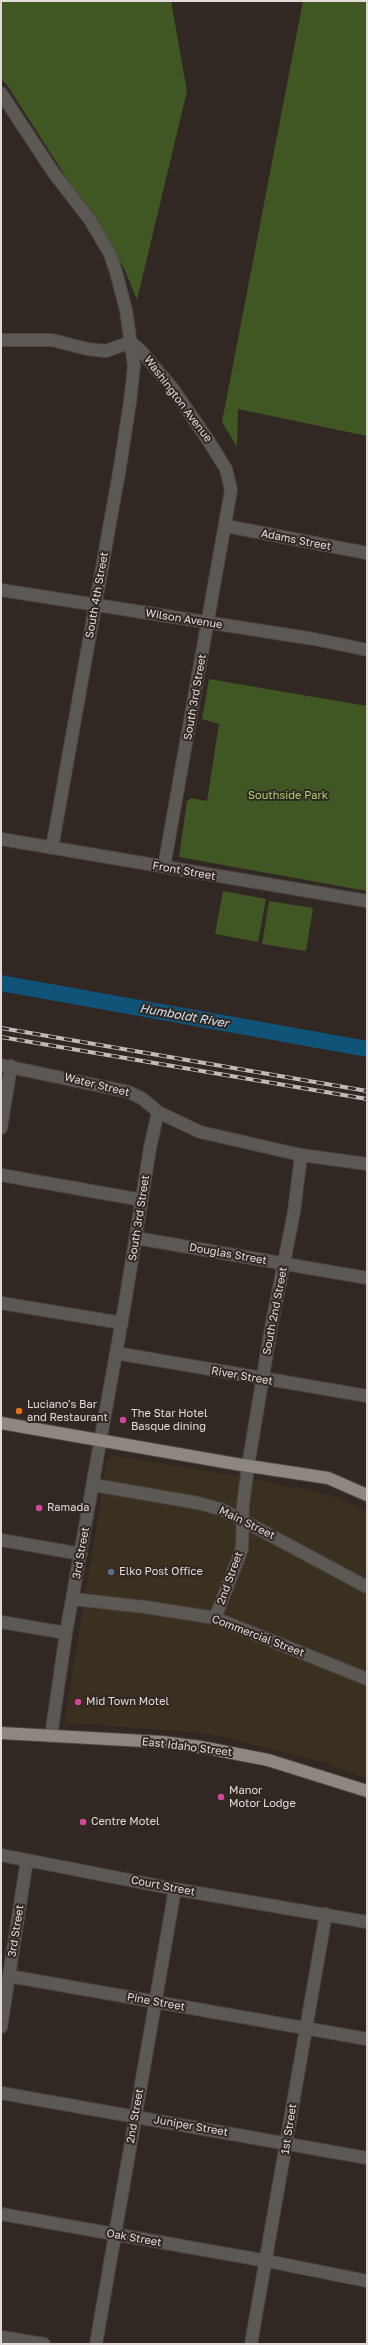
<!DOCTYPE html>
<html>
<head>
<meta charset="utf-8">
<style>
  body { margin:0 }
  #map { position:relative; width:368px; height:2345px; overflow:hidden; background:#312723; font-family:"Golos Text",sans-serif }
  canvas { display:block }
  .frame { position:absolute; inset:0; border:2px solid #e2dad8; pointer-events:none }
</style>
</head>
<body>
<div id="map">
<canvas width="368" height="2345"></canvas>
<div class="frame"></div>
</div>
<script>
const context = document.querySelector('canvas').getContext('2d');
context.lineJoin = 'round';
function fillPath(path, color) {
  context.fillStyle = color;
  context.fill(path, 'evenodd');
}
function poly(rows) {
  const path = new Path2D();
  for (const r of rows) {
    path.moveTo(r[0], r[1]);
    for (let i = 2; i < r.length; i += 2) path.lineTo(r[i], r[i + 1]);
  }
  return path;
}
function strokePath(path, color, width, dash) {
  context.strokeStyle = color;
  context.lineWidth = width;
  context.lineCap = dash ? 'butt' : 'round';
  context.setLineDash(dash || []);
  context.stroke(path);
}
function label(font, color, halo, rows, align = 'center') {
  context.font = font + ' "Golos Text",sans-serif';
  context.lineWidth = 4;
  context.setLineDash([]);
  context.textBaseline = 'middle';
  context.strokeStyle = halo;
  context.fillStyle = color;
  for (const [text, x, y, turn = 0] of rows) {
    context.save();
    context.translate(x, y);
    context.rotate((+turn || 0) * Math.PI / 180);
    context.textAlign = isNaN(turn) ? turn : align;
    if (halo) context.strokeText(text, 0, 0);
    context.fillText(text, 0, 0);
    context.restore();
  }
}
const commercial = poly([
  [111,1455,261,1480,337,1497,367,1512,367,1779,324,1762,209,1734,89,1724,64,1725,107,1461]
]);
const green = poly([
  [1,1,171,1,187,91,137,300,124,268,7,85,1,79],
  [303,1,367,1,367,436,238,409,237,447,222,422],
  [209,679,367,706,367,891,179,857,187,801,191,798,207,801,219,724,202,719],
  [223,891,266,899,258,942,215,934],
  [269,901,313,908,306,951,262,944]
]);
const river = poly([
  [1,983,367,1049]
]);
const minor = poly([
  [1,93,53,172,90,220,110,254,116,272,126,310,134,366,130,402,120,467,52,848],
  [1,340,52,340,87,349,106,351,131,342],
  [131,342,142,352,173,389,208,440,226,469,231,490,164,867],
  [226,526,367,553],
  [1,590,314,639,367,650],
  [1,839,367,901],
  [1,1065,129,1092,143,1099,158,1112,200,1132,301,1155,367,1164],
  [1,1128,11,1066],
  [1,1175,142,1200],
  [136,1238,367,1278],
  [1,1303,122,1323],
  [116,1353,367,1396],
  [94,1485,198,1503,223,1510,367,1587],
  [1,1540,81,1554],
  [73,1599,145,1607,215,1618,367,1679],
  [215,1618,242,1549,243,1505,248,1466,271,1328,294,1212,301,1155],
  [1,1622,66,1633],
  [51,1736,66,1633,125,1303,150,1148,158,1112],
  [1,1855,175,1889,367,1922],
  [9,1976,367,2039],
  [1,2027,27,1860],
  [1,2093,367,2158],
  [1,2214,267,2261,367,2281],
  [1,2337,44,2344],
  [96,2344,175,1889],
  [251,2344,326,1914]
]);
const major = poly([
  [1,1423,236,1464,328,1478,367,1495],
  [1,1733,162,1742,201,1747,268,1760,367,1791]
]);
const rail = poly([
  [1,1028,367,1091],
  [1,1037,367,1099]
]);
const markers = [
  [19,1411,4,"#e8710a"],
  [123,1420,4,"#d1479c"],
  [39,1508,4,"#d1479c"],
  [111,1572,4,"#5c6f8a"],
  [78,1702,4,"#d1479c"],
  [221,1797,4,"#d1479c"],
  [83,1822,4,"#d1479c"]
];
const streetNames = [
  ["Washington Avenue",178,399,53],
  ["Adams Street",296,540,11],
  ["South 4th Street",97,595,-80],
  ["Wilson Avenue",184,619,9],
  ["South 3rd Street",195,697,-80],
  ["Front Street",184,871,10],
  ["Water Street",97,1085,14],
  ["South 3rd Street",139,1218,-81],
  ["Douglas Street",228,1254,10],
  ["South 2nd Street",275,1311,-79],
  ["River Street",242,1376,10],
  ["Main Street",247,1523,26],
  ["3rd Street",81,1553,-80],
  ["2nd Street",230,1578,-70],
  ["Commercial Street",258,1636,21],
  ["East Idaho Street",187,1747,7],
  ["Court Street",163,1886,11],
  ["3rd Street",16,1931,-81],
  ["Pine Street",156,2002,10],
  ["2nd Street",135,2116,-80],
  ["Juniper Street",191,2126,10],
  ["1st Street",289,2129,-81],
  ["Oak Street",134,2238,10]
];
const parkNames = [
  ["Southside Park",288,796]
];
const poiNames = [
  ["Luciano's Bar",27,1405],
  ["and Restaurant",27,1418],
  ["The Star Hotel",131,1414],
  ["Basque dining",131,1427],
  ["Ramada",47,1508],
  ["Elko Post Office",119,1572],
  ["Mid Town Motel",86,1702],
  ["Manor",229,1791],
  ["Motor Lodge",229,1804],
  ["Centre Motel",91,1822]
];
const waterNames = [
  ["Humboldt River",184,1016,10]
];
fillPath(commercial, '#39301f');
fillPath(green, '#405723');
strokePath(river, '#0f5379', 16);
strokePath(minor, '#4d4440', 14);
strokePath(major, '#4d4440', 14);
strokePath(minor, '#5c5955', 12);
strokePath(major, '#8e877f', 12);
strokePath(rail, '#c3bab8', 4);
strokePath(rail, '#312723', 2.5, [8]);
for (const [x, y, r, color] of markers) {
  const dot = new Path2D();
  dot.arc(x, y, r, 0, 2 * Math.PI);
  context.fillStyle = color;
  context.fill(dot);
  strokePath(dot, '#312723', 1.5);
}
label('11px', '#e2dad8', '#312723', streetNames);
label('11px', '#a4d26b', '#312723', parkNames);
label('11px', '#e2dad8', '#312723', poiNames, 'left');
label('italic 12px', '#d3e6f4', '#312723', waterNames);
</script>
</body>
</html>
